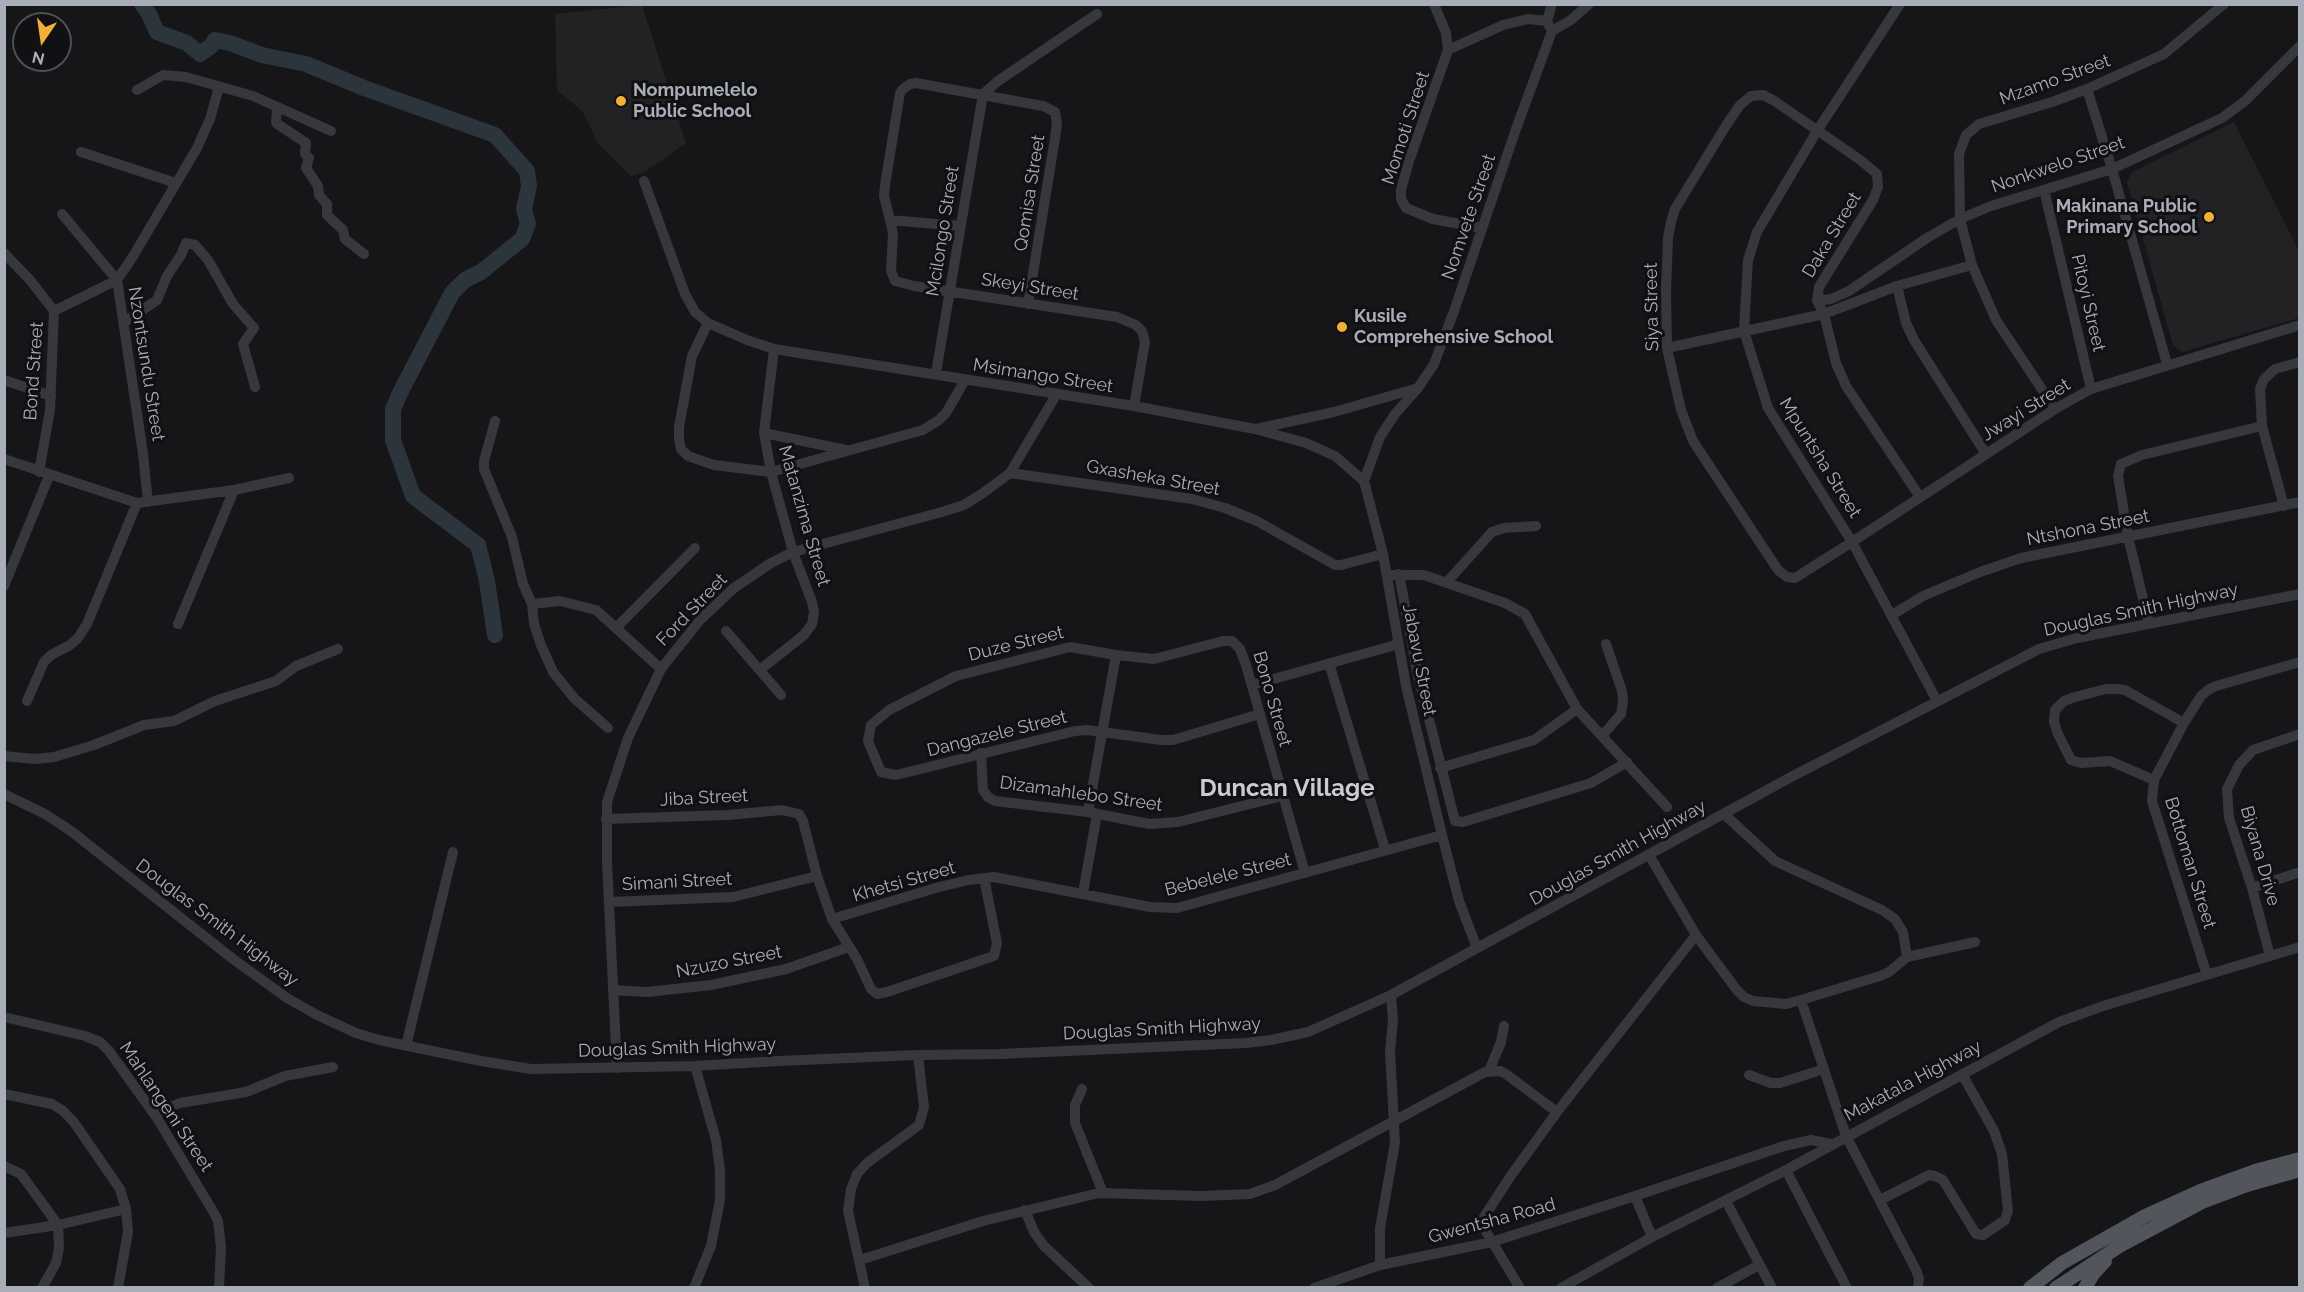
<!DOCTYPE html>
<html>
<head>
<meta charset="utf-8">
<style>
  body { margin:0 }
  #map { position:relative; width:2304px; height:1292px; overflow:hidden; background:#161618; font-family:Raleway,sans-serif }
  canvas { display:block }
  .frame { position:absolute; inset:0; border:6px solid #a8adb8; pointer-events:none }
  .north { position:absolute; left:12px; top:12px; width:60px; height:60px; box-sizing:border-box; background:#111113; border:2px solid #4d4f55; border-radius:50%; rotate:193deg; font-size:16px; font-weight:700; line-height:24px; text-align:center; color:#a8adb8 }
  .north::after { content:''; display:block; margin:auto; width:21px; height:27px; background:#f2b134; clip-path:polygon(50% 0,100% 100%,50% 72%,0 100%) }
</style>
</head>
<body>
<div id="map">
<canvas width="2304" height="1292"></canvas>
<div class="frame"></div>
<div class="north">N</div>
</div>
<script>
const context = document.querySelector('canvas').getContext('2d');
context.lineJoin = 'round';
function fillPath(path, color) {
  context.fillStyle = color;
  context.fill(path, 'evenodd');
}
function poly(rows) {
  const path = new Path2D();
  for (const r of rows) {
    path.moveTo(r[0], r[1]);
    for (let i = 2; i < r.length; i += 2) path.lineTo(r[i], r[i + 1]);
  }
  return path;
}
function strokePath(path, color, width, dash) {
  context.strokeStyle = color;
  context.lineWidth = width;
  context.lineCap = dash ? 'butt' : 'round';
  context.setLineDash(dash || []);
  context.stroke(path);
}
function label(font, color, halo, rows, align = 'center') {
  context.font = font + ' Raleway,sans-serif';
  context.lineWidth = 6;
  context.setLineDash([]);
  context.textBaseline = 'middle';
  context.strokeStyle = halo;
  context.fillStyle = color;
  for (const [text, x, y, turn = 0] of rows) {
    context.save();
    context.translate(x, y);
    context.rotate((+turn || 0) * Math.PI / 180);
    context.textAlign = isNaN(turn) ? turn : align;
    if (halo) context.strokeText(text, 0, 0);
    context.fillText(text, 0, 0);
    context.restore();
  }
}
const built = poly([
  [642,5,686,143,645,172,631,176,597,142,583,112,557,90,555,14],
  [2234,122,2299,251,2299,318,2182,352,2173,345,2127,182,2132,172]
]);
const river = poly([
  [142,4,149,14,157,32,187,43,200,54,211,46,215,40,230,43,262,55,306,64,364,88,495,135,527,171,529,186,524,209,528,224,522,239,481,272,465,280,452,293,401,391,393,409,393,440,413,496,478,545,487,581,495,635]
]);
const minor = poly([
  [1434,4,1446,33,1448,50,1409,161,1401,190,1401,199,1406,208,1433,219,1482,228],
  [1900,4,1817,131,1757,232,1748,260,1744,331,1768,408,1852,542,1937,701],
  [1549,26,1547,21,1552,4],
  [1552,31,1571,20,1589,4],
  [1448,50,1503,25,1528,19,1547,21],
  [2087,89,2112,169,2167,364],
  [137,90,163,75,186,77,253,96,331,131],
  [983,94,998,81,1097,14],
  [277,107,276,123,306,143,305,154,309,158,306,168,318,186,319,195,327,204,327,215,343,230,345,239,364,254],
  [81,152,176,183],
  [644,181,685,294,695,312,708,323,747,340,774,349,1134,406,1255,429,1306,443,1335,456,1364,481],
  [2044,190,2091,389],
  [62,214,117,280,143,454,148,502],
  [890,220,893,233,891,271,895,281,914,286,1117,317,1136,325,1142,331,1145,342,1134,406],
  [960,226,890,220,884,196,885,185,900,93,903,89,910,84,916,83,1043,106,1055,112,1057,123,1055,138,1028,304],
  [4,253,30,280,54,311,50,410,39,472],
  [1897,286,1906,323,1914,340,1986,454],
  [1817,301,1831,299,1849,291,1927,238,1960,219,1991,206,2112,169,2222,118,2245,101,2300,46],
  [54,311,117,280,132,258,197,148,210,119,219,87],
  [123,323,157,300,167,276,181,255,186,243,195,245,208,260,233,304,254,328,243,344,255,387],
  [708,323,692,356,679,427,679,439,681,449,688,456,714,465,771,472,923,430,939,420,946,413,965,380],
  [1667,348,1824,314,1897,286,1972,265],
  [936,373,983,94],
  [4,380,51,396],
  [2055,409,1996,320,1972,265,1960,219,1959,154,1966,135,1979,124,2052,102,2087,89,2164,54,2224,4],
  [495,421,484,461,484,469,512,537,523,584,532,604],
  [1256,429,1334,412,1418,388],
  [764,433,846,450],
  [4,459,137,503,234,490,289,478],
  [1010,473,1192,499,1225,508,1257,521,1335,565,1341,565,1383,554],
  [1920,497,1846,386,1836,363,1824,314,1817,301,1819,287,1873,200,1878,187,1877,174,1859,159,1773,100,1763,95,1751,96,1740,105,1727,124,1675,209,1671,222,1668,238,1666,291,1667,348,1681,410,1693,441,1778,570,1787,577,1795,578,1852,542,2055,409,2091,389,2300,325],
  [2284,506,2262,426,2260,389,2264,379,2275,369,2300,362],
  [1399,574,1418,676,1455,821,1463,822,1591,783,1627,762],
  [1392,575,1424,575,1505,603,1525,614,1577,709,1667,807],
  [1446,583,1492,532,1504,528,1536,526],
  [4,586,49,476],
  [1892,615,1923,596,1980,572,2021,558,2300,502],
  [2149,623,2128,537,2118,476,2121,464,2142,455,2262,426],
  [178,624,234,490],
  [616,628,695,548],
  [726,631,781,695],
  [1329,663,1385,849],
  [761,669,804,635,812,624,814,612,812,602,793,552,771,472,764,433,774,349],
  [1252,685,1399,644],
  [27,701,44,662,51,655,70,645,78,638,87,624,137,503],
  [1260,714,1173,740,1161,740,1087,730,1075,731,896,775,881,772,868,741,871,725,889,710,956,676,1070,647,1116,655,1154,659,1223,641,1232,641,1240,649,1246,665,1305,873],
  [608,728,574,698,553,672,541,645,534,624,532,604,560,601,596,610,661,669],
  [1602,736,1621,714,1623,702,1622,691,1606,644],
  [981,753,983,790,988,797,995,801,1088,812,1149,824,1178,822,1282,796],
  [4,756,35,759,54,757,94,745,144,725,174,721,215,701,276,681,296,666,338,649],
  [1440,768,1534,740,1577,709],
  [2154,780,2110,761,2081,763,2071,760,2058,734,2054,722,2055,710,2064,701,2075,697,2106,689,2116,689,2125,690,2184,723],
  [4,794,45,814,71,831,233,959,287,998,317,1015,356,1033,379,1040,481,1061,531,1069,695,1066,778,1061,918,1055,1000,1054,1246,1043,1271,1040,1308,1032,1391,995,1791,777,2039,649,2077,638,2300,594],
  [1088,812,1116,655],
  [1724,814,1775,861,1882,910,1895,919,1903,932,1907,957],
  [606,819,728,815,782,810,799,814,803,821,817,876,832,919,857,959,871,989,877,994,887,992,994,956,997,943,984,878],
  [1649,855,1696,935,1736,989,1744,997,1753,1001,1786,1004,1801,1000,1880,976,1889,972,1907,957,1975,942],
  [2252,888,2300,872],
  [1083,893,1097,814],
  [609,902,733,897,817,876],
  [832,919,939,887,969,880,994,877,1150,907,1177,908,1442,835],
  [1477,948,1459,901,1442,835,1406,686,1383,554,1364,481,1380,437,1395,414,1418,388,1434,364,1454,311,1516,129,1552,31],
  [2270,956,2252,888,2229,818,2227,789,2239,765,2253,750,2300,734],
  [2207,975,2152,801,2154,780,2184,723,2201,696,2208,690,2216,686,2300,662],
  [613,990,647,992,711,985,786,969,849,947],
  [1801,1000,1846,1136,1916,1270,1919,1278,1918,1288],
  [4,1017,85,1036,100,1042,109,1051,157,1118,214,1213,218,1221,221,1247,219,1288],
  [406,1046,453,852],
  [617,1068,607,862,607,802,628,738,661,669,700,620,734,588,771,563,793,552,942,512,964,505,983,493,1010,473,1056,395],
  [1489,1071,1501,1042,1504,1026],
  [1749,1075,1771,1083,1780,1083,1824,1069],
  [1082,1089,1075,1105,1075,1123,1103,1193],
  [4,1094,52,1104,62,1110,73,1121,120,1189,126,1209,128,1232,118,1288],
  [155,1114,180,1103,246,1092,285,1076,333,1067],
  [4,1166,21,1174,58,1225,59,1248,56,1263,42,1288],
  [1786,1170,1847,1288],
  [1635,1196,1784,1146,1811,1140,1831,1144],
  [1880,1200,1929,1175,1935,1176,1943,1180,1976,1234,1983,1235,2005,1220,2008,1211,2002,1154,1994,1131,1962,1074],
  [1726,1201,1772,1288],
  [1025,1210,1034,1232,1044,1246,1089,1288],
  [4,1233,58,1225,126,1209],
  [860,1260,983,1221,1099,1193,1201,1196,1250,1194,1275,1185,1485,1072,1500,1071,1506,1074,1557,1112],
  [1380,1265,1380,1228,1395,1143,1390,1051,1393,1020,1391,995],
  [694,1288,711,1246,720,1200,720,1170,716,1140,695,1066],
  [865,1288,848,1211,851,1189,857,1174,867,1163,919,1125,924,1107,918,1055],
  [1314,1288,1380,1265,1492,1242,1635,1196,1652,1237],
  [1520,1288,1485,1230,1484,1217,1510,1177,1557,1112,1696,935],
  [1561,1288,1652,1237,1786,1170,2059,1022,2103,1006,2300,947],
  [1717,1288,1759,1265]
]);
const major = poly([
  [2030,1288,2062,1263,2145,1216,2200,1191,2255,1171,2300,1159],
  [2056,1288,2121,1245,2202,1202,2247,1185,2300,1170],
  [2085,1288,2093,1274,2105,1261]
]);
const markers = [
  [621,101,6,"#f2b134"],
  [2209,217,6,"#f2b134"],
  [1342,327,6,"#f2b134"]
];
const streetNames = [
  ["Mzamo Street",2055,80,-20],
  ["Momoti Street",1406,128,-72],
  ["Nonkwelo Street",2058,165,-19],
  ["Qomisa Street",1030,193,-81],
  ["Nomvete Street",1469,217,-71],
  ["Mcilongo Street",943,231,-81],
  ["Daka Street",1832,235,-59],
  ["Skeyi Street",1030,287,9],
  ["Pitoyi Street",2088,303,77],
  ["Siya Street",1652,307,-91],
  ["Nzontsundu Street",146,364,81],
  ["Bond Street",34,371,-86],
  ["Msimango Street",1043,376,9],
  ["Jwayi Street",2026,410,-32],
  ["Mpuntsha Street",1820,458,58],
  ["Gxasheka Street",1153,478,10],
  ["Matanzima Street",804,516,74],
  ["Ntshona Street",2088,528,-11],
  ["Ford Street",692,610,-46],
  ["Douglas Smith Highway",2141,610,-12],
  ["Duze Street",1016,644,-14],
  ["Jabavu Street",1419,660,79],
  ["Bono Street",1272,699,74],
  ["Dangazele Street",997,734,-14],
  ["Dizamahlebo Street",1081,794,8],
  ["Jiba Street",704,798,-3],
  ["Douglas Smith Highway",1618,853,-29],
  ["Biyana Drive",2260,856,74],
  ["Bottoman Street",2190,863,73],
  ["Bebelele Street",1228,875,-14],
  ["Simani Street",677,882,-3],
  ["Khetsi Street",904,882,-16],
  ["Douglas Smith Highway",217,923,37],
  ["Nzuzo Street",729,962,-11],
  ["Douglas Smith Highway",1162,1029,-3],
  ["Douglas Smith Highway",677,1048,-2],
  ["Makatala Highway",1913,1081,-28],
  ["Mahlangeni Street",166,1107,56],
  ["Gwentsha Road",1492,1221,-15]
];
const poiNames = [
  ["Nompumelelo",633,91],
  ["Public School",633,112],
  ["Makinana Public",2197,207,"right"],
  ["Primary School",2197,228,"right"],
  ["Kusile",1354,317],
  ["Comprehensive School",1354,338]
];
const districtNames = [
  ["Duncan Village",1287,789]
];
fillPath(built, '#222225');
strokePath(river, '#2c353c', 16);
strokePath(minor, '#37383d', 10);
strokePath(major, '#53555c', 14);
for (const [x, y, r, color] of markers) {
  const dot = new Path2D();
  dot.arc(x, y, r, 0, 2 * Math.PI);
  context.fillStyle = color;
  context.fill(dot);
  strokePath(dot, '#111113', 2);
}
label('18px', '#a8adb8', '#111113', streetNames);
label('bold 18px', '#a8adb8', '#111113', poiNames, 'left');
label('bold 24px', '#c9ccd4', '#111113', districtNames);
</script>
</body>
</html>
